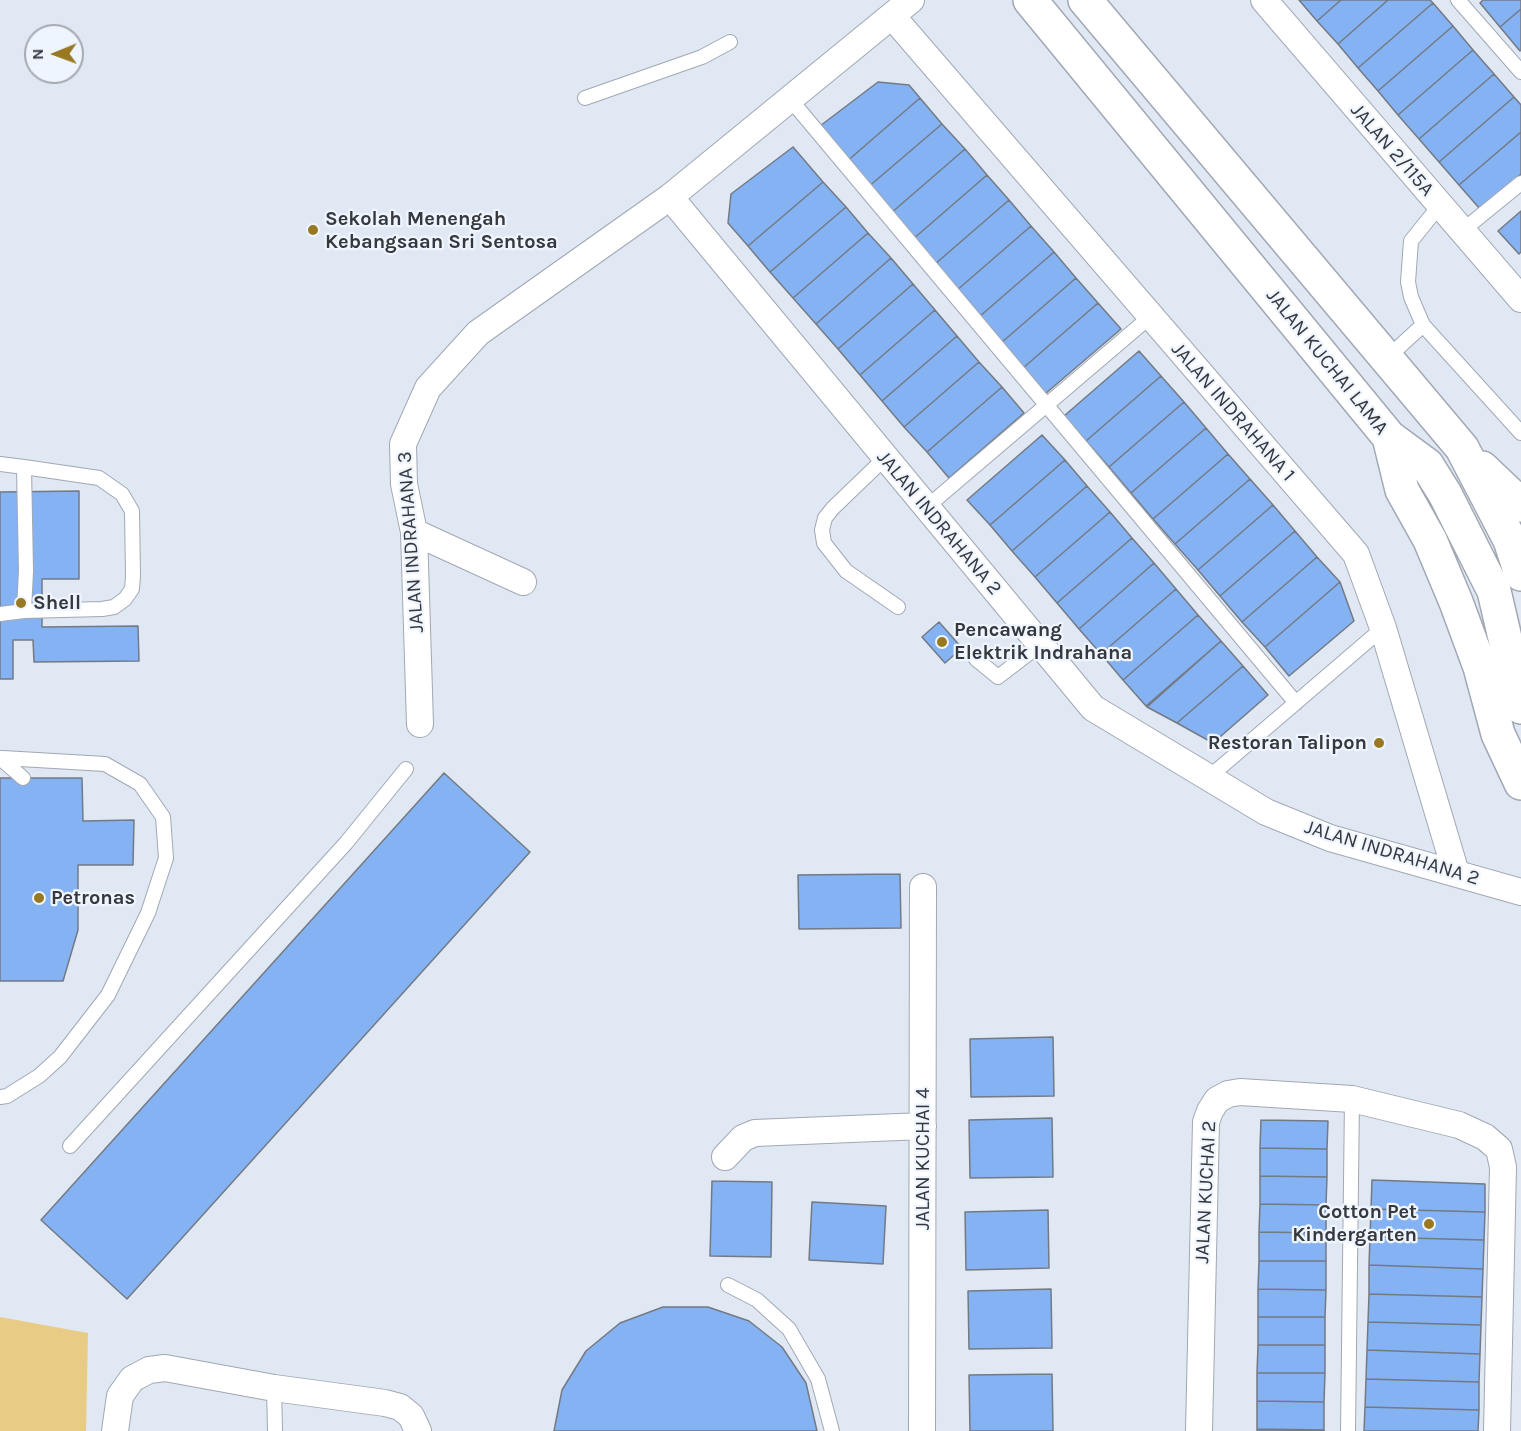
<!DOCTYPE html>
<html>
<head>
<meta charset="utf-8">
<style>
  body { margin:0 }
  #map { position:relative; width:1521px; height:1431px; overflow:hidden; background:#e0e8f4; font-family:Karla,sans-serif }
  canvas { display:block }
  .north { position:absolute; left:24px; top:24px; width:60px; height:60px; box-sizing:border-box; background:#eff5fe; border:2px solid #a5a9b0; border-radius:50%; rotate:269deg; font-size:16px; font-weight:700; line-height:24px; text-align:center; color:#35383c }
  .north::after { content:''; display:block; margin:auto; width:21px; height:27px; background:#987922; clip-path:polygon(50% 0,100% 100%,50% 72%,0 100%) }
</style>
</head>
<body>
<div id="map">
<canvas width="1521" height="1431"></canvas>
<div class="north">N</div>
</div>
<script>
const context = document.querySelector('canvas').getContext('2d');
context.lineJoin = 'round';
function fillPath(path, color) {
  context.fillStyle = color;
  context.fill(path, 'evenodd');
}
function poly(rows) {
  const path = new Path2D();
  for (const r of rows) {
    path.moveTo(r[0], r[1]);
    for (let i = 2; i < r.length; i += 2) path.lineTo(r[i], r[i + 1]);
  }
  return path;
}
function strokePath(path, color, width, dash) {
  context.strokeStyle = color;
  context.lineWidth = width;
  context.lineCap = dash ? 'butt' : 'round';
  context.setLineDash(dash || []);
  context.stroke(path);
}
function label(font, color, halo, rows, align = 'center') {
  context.font = font + ' Karla,sans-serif';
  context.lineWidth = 4.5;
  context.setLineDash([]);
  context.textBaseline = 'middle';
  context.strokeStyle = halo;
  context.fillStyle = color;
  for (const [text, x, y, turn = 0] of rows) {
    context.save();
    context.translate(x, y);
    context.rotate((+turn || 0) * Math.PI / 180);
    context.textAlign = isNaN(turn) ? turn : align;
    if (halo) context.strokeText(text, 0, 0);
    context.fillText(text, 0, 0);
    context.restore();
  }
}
const green = poly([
  [0,1317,88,1333,86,1431,0,1431]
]);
const building = poly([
  [1299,0,1341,0,1317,21,1299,0],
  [1341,0,1388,0,1338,44,1317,21,1341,0],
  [1388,0,1430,0,1433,3,1358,68,1338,44,1388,0],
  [1483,0,1521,0,1521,9,1500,27,1480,3,1483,0],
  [1433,3,1453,26,1378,91,1358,68,1433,3],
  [1521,9,1521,50,1520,51,1500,27,1521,9],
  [1453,26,1473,50,1398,115,1378,91,1453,26],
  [1473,50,1494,74,1419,139,1398,115,1473,50],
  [1494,74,1514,97,1439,162,1419,139,1494,74],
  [878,82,909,85,920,98,845,163,816,129,878,82],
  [1514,97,1521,105,1521,132,1459,185,1439,162,1514,97],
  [920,98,942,124,867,188,845,163,920,98],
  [942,124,965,149,890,214,867,188,942,124],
  [1521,132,1521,174,1480,209,1459,185,1521,132],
  [793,147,823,182,748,246,728,223,731,194,793,147],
  [965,149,987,175,912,240,890,214,965,149],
  [987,175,1009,200,934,265,912,240,987,175],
  [823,182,846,207,770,272,748,246,823,182],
  [1009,200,1031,226,956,291,934,265,1009,200],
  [846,207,868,233,793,298,770,272,846,207],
  [1521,211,1521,252,1519,254,1498,231,1521,211],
  [1031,226,1054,252,979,317,956,291,1031,226],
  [868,233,891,258,816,324,793,298,868,233],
  [1054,252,1076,278,1001,343,979,317,1054,252],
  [891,258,913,284,838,349,816,324,891,258],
  [1076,278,1098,303,1023,368,1001,343,1076,278],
  [913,284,935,310,860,375,838,349,913,284],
  [1098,303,1121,329,1045,394,1023,368,1098,303],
  [935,310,957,336,882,401,860,375,935,310],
  [957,336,979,362,904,427,882,401,957,336],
  [1139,351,1161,376,1086,441,1064,416,1139,351],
  [979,362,1002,387,927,452,904,427,979,362],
  [1161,376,1184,402,1109,467,1086,441,1161,376],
  [1002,387,1024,413,949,478,927,452,1002,387],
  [1184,402,1206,428,1131,493,1109,467,1184,402],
  [1206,428,1228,454,1153,519,1131,493,1206,428],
  [1042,435,1065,460,990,525,967,500,1042,435],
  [1228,454,1250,479,1175,544,1153,519,1228,454],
  [1065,460,1087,486,1012,551,990,525,1065,460],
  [1250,479,1273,505,1198,570,1175,544,1250,479],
  [1087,486,1110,512,1035,577,1012,551,1087,486],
  [79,491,79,579,42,579,42,627,138,626,139,661,34,662,33,640,13,640,13,679,0,679,0,492,79,491],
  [1273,505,1295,531,1220,596,1198,570,1273,505],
  [1110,512,1132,538,1057,603,1035,577,1110,512],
  [1295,531,1317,557,1242,622,1220,596,1295,531],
  [1132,538,1154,563,1079,629,1057,603,1132,538],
  [1317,557,1340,582,1265,647,1242,622,1317,557],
  [1154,563,1176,589,1101,654,1079,629,1154,563],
  [1340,582,1354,621,1289,676,1265,647,1340,582],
  [1176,589,1198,615,1123,680,1101,654,1176,589],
  [1198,615,1221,641,1146,706,1123,680,1198,615],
  [939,622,962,648,945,663,922,637,939,622],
  [1221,641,1243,666,1177,723,1147,707,1221,641],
  [1243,666,1268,695,1213,743,1177,723,1243,666],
  [444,773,530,852,127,1299,41,1220,444,773],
  [0,778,82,778,83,821,134,820,133,865,78,865,78,930,63,981,0,981,0,778],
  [900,874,901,928,799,929,798,875,900,874],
  [1053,1037,1054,1096,971,1097,970,1039,1053,1037],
  [1052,1118,1053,1177,970,1178,969,1120,1052,1118],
  [1261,1120,1328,1121,1327,1149,1260,1148,1261,1120],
  [1260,1148,1327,1149,1327,1177,1260,1176,1260,1148],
  [1260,1176,1327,1177,1326,1205,1260,1204,1260,1176],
  [1372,1180,1485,1184,1485,1212,1371,1209,1372,1180],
  [712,1181,772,1182,771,1257,710,1256,712,1181],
  [812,1202,886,1206,883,1264,809,1260,812,1202],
  [1260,1204,1326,1205,1326,1233,1259,1232,1260,1204],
  [1371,1209,1485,1212,1484,1240,1370,1237,1371,1209],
  [1048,1210,1049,1268,966,1270,965,1212,1048,1210],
  [1259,1232,1326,1233,1326,1261,1259,1261,1259,1232],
  [1370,1237,1484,1240,1483,1269,1369,1265,1370,1237],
  [1259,1261,1326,1261,1326,1290,1258,1289,1259,1261],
  [1369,1265,1483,1269,1482,1297,1369,1294,1369,1265],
  [1051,1289,1052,1348,969,1349,968,1291,1051,1289],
  [1258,1289,1326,1290,1325,1317,1258,1317,1258,1289],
  [1369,1294,1482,1297,1481,1325,1368,1322,1369,1294],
  [663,1307,708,1307,749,1321,782,1347,806,1383,817,1431,554,1431,562,1390,586,1351,620,1323,663,1307],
  [1258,1317,1325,1317,1325,1345,1258,1345,1258,1317],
  [1368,1322,1481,1325,1480,1354,1367,1350,1368,1322],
  [1258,1345,1325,1345,1325,1373,1257,1373,1258,1345],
  [1367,1350,1480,1354,1479,1382,1366,1379,1367,1350],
  [1257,1373,1325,1373,1324,1402,1257,1401,1257,1373],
  [1052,1374,1053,1431,970,1431,969,1375,1052,1374],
  [1366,1379,1479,1382,1479,1410,1365,1407,1366,1379],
  [1257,1401,1324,1402,1324,1430,1257,1429,1257,1401],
  [1365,1407,1479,1410,1478,1431,1364,1431,1365,1407],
  [1257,1429,1324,1430,1324,1431,1257,1431,1257,1429]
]);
const lane = poly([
  [1458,0,1521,72],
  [585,98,702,57,730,42],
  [790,99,1296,703],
  [1440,205,1411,241,1408,282,1411,297,1423,325,1521,433],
  [1462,231,1521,183],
  [1387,358,1423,325],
  [885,458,833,508,825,518,822,530,824,543,846,571,898,607],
  [0,464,24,467,26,571,24,611,0,614],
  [24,467,99,478,122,494,132,511,133,576,132,589,125,599,114,607,102,609,24,611],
  [928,506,1151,316],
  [976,659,998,677,1041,644],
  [0,758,23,778],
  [1208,778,1383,628],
  [0,1097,7,1096,39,1076,60,1057,108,995,148,913,166,858,163,817,140,784,105,764,3,758],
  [70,1146,346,843,406,769],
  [728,1285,757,1300,789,1329,818,1379,832,1431],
  [274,1388,275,1431],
  [1348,1431,1352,1099]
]);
const street = poly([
  [1264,0,1521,299],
  [892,16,1356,554,1383,628,1456,873],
  [670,197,1093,708,1266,812,1330,838,1521,892],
  [414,532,523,582],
  [420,724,414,532,404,484,403,444,428,388,478,333,670,197,911,0],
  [725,1157,743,1138,755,1133,923,1126],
  [115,1431,120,1396,132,1379,149,1370,165,1368,274,1388,385,1403,400,1407,411,1416,418,1431],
  [922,1431,923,887],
  [1199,1431,1206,1122,1210,1111,1217,1100,1228,1094,1240,1092,1352,1099,1459,1125,1485,1137,1499,1149,1503,1167,1497,1431]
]);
const secondary = poly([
  [1030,0,1389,437,1402,490,1430,540,1456,602,1480,667,1498,734,1521,783],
  [1085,0,1462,448,1510,540,1521,574],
  [1389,437,1427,465,1445,494,1494,591,1521,707],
  [1482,468,1521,505]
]);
const markers = [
  [313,230,6,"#987922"],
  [21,603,6,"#987922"],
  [942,642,6,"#987922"],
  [1379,743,6,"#987922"],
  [39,898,6,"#987922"],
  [1429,1224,6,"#987922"]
];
const streetNames = [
  ["JALAN 2/115A",1392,150,49],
  ["JALAN KUCHAI LAMA",1327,362,51],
  ["JALAN INDRAHANA 1",1233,412,49],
  ["JALAN INDRAHANA 2",939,523,50],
  ["JALAN INDRAHANA 3",411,542,-94],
  ["JALAN INDRAHANA 2",1392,853,17],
  ["JALAN KUCHAI 4",923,1159,-90],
  ["JALAN KUCHAI 2",1206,1192,-87]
];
const poiNames = [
  ["Sekolah Menengah",325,219],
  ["Kebangsaan Sri Sentosa",325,242],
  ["Shell",33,603],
  ["Pencawang",954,630],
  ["Elektrik Indrahana",954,653],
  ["Restoran Talipon",1367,743,"right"],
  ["Petronas",51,898],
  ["Cotton Pet",1417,1212,"right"],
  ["Kindergarten",1417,1235,"right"]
];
fillPath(green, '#e8cc86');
fillPath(building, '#85b2f2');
strokePath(building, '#737a84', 1.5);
strokePath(lane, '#a1a8b3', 16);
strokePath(street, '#a1a8b3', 28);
strokePath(secondary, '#a1a8b3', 36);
strokePath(lane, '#fff', 14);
strokePath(street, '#fff', 26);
strokePath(secondary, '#fff', 33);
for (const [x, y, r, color] of markers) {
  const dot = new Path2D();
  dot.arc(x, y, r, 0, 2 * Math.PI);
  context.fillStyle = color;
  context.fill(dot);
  strokePath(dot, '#eff5fe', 2);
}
label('20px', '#35383c', '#eff5fe', streetNames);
label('bold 20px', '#35383c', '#eff5fe', poiNames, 'left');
</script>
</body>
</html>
